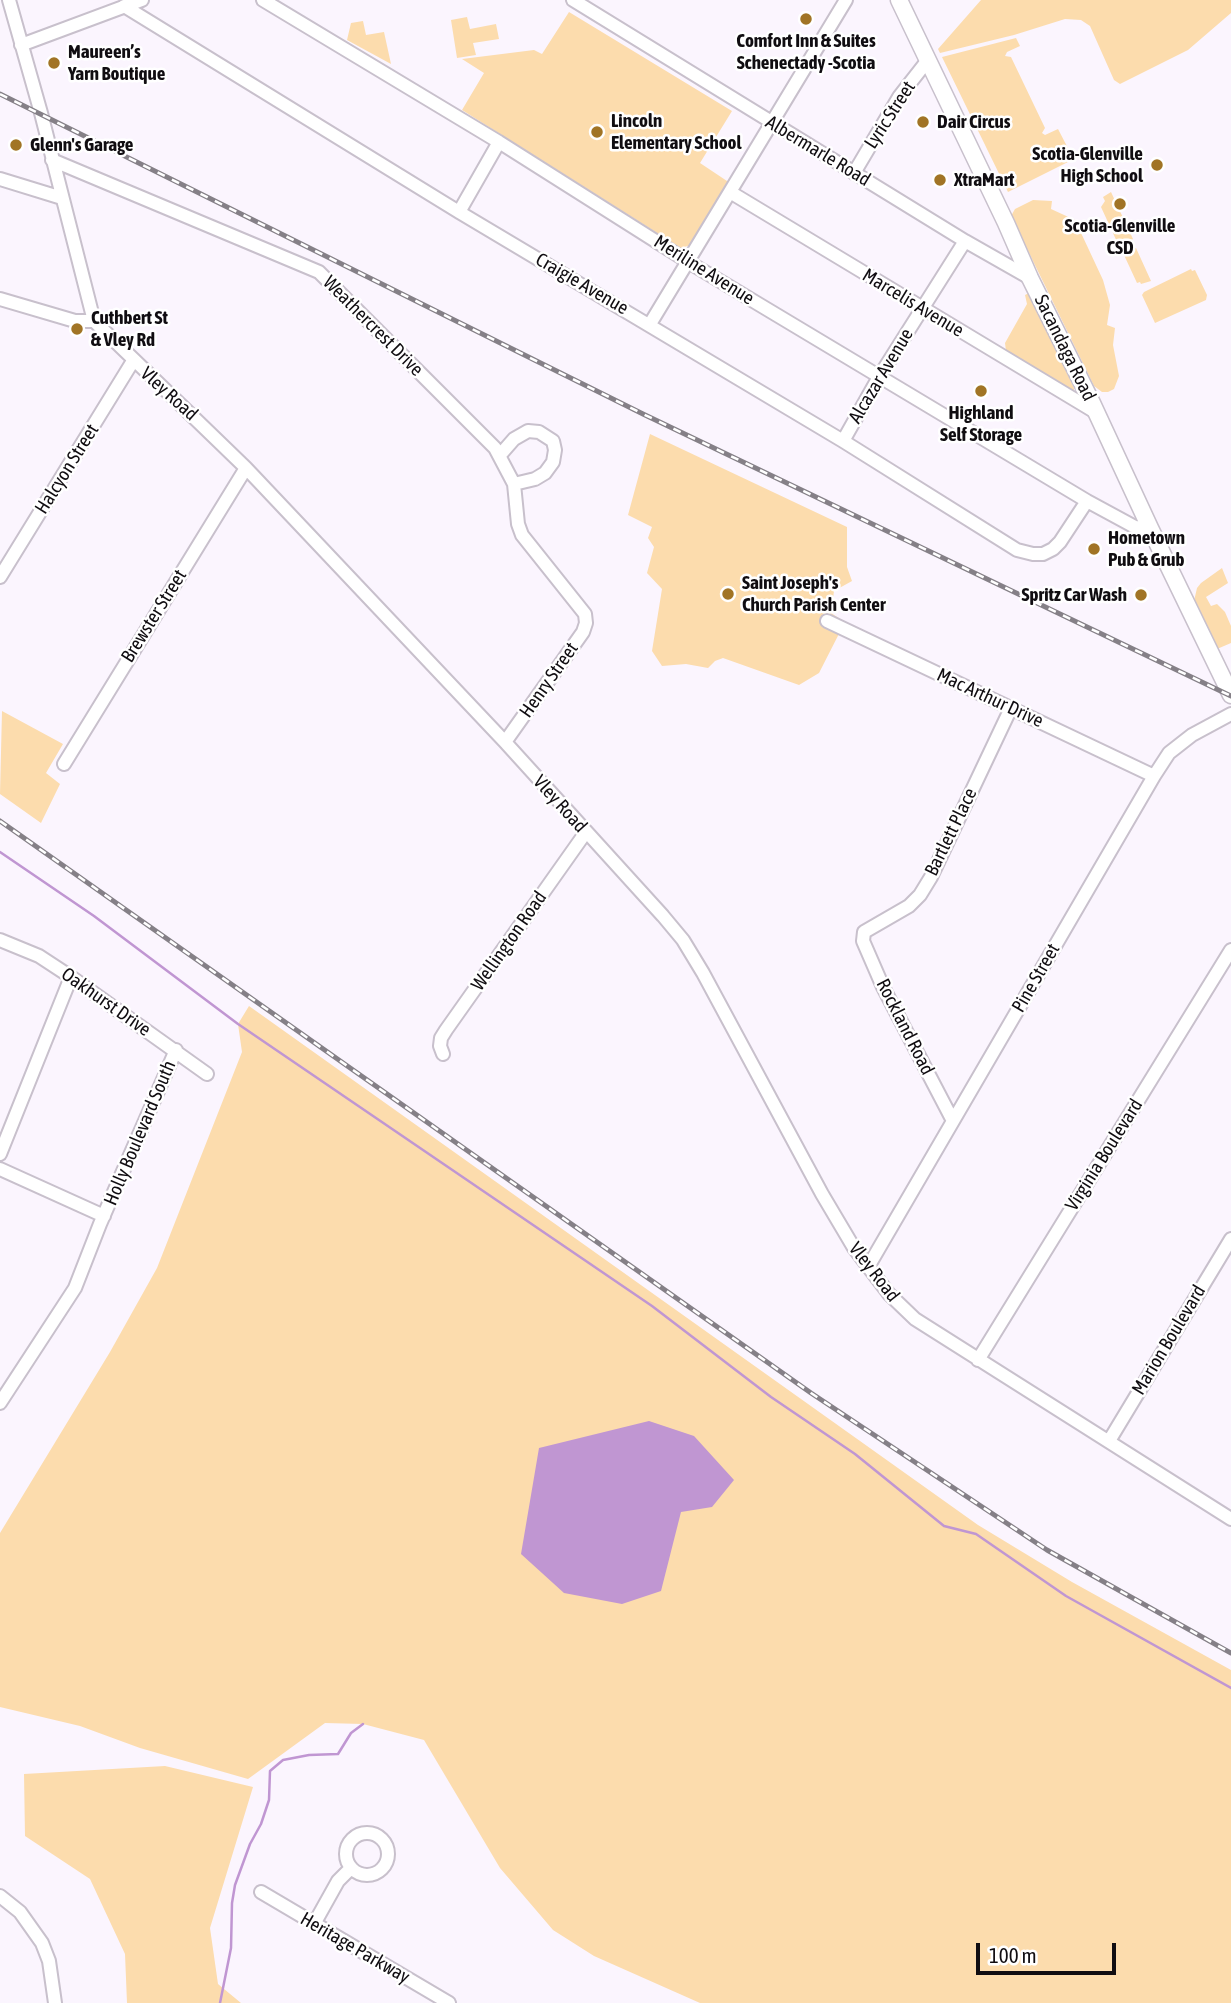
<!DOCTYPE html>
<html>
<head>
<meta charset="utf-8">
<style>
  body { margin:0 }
  #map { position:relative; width:1231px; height:2003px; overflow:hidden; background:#fbf5fe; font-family:"Asap Condensed",sans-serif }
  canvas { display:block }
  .scale { position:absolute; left:976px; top:1943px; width:140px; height:32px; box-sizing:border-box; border:4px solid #100d11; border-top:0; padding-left:9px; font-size:21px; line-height:24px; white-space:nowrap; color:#100d11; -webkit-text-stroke:5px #fff; paint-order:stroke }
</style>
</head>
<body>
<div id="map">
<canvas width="1231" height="2003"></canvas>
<div class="scale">100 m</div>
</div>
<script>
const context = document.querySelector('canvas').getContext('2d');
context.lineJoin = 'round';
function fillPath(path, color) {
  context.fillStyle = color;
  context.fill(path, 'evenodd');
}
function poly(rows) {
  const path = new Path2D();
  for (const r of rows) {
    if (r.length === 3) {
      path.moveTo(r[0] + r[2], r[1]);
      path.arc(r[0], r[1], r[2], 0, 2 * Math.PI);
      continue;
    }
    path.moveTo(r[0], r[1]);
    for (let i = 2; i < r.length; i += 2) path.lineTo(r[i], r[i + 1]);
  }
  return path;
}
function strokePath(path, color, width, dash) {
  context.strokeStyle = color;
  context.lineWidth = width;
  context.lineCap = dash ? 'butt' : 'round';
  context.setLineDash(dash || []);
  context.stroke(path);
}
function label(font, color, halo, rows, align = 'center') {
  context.font = font + ' "Asap Condensed",sans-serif';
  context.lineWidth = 5;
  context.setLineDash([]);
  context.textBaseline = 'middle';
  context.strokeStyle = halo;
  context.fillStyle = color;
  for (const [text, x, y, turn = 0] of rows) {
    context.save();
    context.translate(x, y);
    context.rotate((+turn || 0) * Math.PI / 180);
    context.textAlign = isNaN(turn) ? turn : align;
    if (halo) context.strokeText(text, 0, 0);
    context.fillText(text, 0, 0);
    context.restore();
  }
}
const green = poly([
  [981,0,1231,0,1231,13,1188,50,1120,84,1114,80,1090,26,1081,20,1065,19,1014,35,940,53,938,49],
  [569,12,732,111,700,163,730,183,691,245,681,248,462,110,484,73,462,59,534,50,542,54],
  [467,17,470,29,496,24,499,39,473,43,476,55,457,58,451,20],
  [363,21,366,35,384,32,391,64,347,40,351,23],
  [1016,38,1020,46,1007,52,1005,56,1011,57,1045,128,1042,133,1045,135,1058,129,1071,154,1070,161,1008,192,942,57],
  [1111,192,1133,239,1123,245,1121,242,1118,244,1101,207,1105,201,1103,197],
  [1033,200,1052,201,1051,209,1075,220,1103,280,1110,305,1107,325,1115,328,1113,345,1119,376,1114,389,1108,392,1102,392,1094,386,1011,216,1015,209],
  [1133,247,1136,248,1151,281,1141,284,1140,282,1137,283,1124,255,1127,254,1125,250],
  [1191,269,1192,271,1195,270,1207,295,1206,300,1155,323,1142,295,1144,292],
  [1029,293,1074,388,1074,391,1071,392,1006,351,1005,343,1027,304,1025,295],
  [650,434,847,527,847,567,852,581,834,591,831,613,845,622,819,673,799,685,723,658,715,661,708,668,686,664,662,666,652,651,662,589,647,573,654,547,648,538,652,527,628,515],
  [1222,568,1228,583,1206,597,1211,606,1217,604,1225,612,1231,626,1231,643,1217,649,1194,601,1197,588,1201,583],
  [2,711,63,744,46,773,60,784,41,823,0,794],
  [249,1006,978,1525,1072,1582,1231,1670,1231,2003,700,2003,594,1956,553,1930,500,1868,424,1740,363,1724,325,1723,248,1779,140,1748,80,1726,0,1707,0,1533,110,1352,157,1268,242,1052,238,1024],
  [165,1766,253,1787,210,1928,218,1984,241,2003,127,2003,125,1954,90,1879,25,1836,24,1774]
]);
const water = poly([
  [649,1421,694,1436,734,1480,712,1507,681,1512,661,1591,622,1604,564,1593,521,1554,539,1448]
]);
const stream = poly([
  [0,852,94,916,238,1024,652,1306,771,1397,855,1454,944,1526,976,1534,1066,1596,1231,1688],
  [220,2003,231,1948,232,1903,235,1885,250,1844,261,1824,269,1800,270,1771,283,1760,309,1755,338,1754,351,1733,363,1724]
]);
const minor = poly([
  [9,0,41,113,94,321,246,468,505,742,663,916,683,940,703,973,822,1194,854,1248,889,1294,915,1319,1231,1519],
  [263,0,499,142,695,266,1087,501,1135,527,1150,528],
  [573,0,965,241,1030,278],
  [124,6,459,212,843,441,1017,550,1033,554,1043,554,1053,549,1060,542,1087,501],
  [21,45,142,0],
  [52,160,319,272,495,448,514,484,518,524,522,535,585,614,586,623,583,632,505,742],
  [854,173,899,97,928,60],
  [0,179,62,198],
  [730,192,1097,413],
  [459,212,499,142],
  [0,299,75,321,94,321],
  [650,324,846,0],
  [843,441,879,377,965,241],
  [500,455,514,439,528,431,539,432,553,441,555,450,553,462,545,473,535,479,514,484],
  [0,577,133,361],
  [827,621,1154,776],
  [64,764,246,468],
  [0,940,39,956,71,977,207,1074],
  [443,1054,440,1046,441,1038,446,1030,586,832],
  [952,1119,883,987,863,941,864,932,909,906,920,895,931,877,1011,708],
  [0,1154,71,977],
  [0,1169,104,1216],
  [868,1267,1154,776,1169,753,1192,735,1231,714],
  [978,1360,1231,950],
  [0,1403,75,1288,100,1224,176,1050],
  [1109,1441,1231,1239],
  [367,1854,21],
  [261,1892,449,2003],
  [0,1896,20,1912,42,1943,49,1961,55,2003],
  [314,1924,338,1881,351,1868]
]);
const major = poly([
  [899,0,1006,223,1030,278,1092,403,1150,528,1231,695]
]);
const rail = poly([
  [0,94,643,414,1231,696],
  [0,821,811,1393,1047,1550,1231,1653]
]);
const markers = [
  [806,19,7,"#a17425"],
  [54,63,7,"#a17425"],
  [923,122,7,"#a17425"],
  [597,132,7,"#a17425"],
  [16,145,7,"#a17425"],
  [1157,165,7,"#a17425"],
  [940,180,7,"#a17425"],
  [1120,204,7,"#a17425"],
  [77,329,7,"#a17425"],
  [981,391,7,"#a17425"],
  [1094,549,7,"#a17425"],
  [728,594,7,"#a17425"],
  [1141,595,7,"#a17425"]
];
const poiNames = [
  ["Comfort Inn & Suites",806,41,"center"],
  ["Schenectady -Scotia",806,63,"center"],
  ["Maureen’s",68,52],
  ["Yarn Boutique",68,74],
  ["Lincoln",611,121],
  ["Elementary School",611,143],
  ["Dair Circus",937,122],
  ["Glenn's Garage",30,145],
  ["Scotia-Glenville",1143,154,"right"],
  ["High School",1143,176,"right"],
  ["XtraMart",954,180],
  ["Scotia-Glenville",1120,226,"center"],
  ["CSD",1120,248,"center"],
  ["Cuthbert St",91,318],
  ["& Vley Rd",91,340],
  ["Highland",981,413,"center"],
  ["Self Storage",981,435,"center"],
  ["Hometown",1108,538],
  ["Pub & Grub",1108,560],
  ["Saint Joseph's",742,583],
  ["Church Parish Center",742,605],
  ["Spritz Car Wash",1127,595,"right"]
];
const streetNames = [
  ["Lyric Street",890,115,-57],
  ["Albermarle Road",818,151,31],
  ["Meriline Avenue",704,270,32],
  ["Craigie Avenue",582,284,30],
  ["Marcelis Avenue",913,303,31],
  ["Weathercrest Drive",373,326,45],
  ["Sacandaga Road",1065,348,64],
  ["Alcazar Avenue",881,376,-59],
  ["Vley Road",169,394,42],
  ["Halcyon Street",67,469,-58],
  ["Brewster Street",154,616,-58],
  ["Henry Street",549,680,-55],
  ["Mac Arthur Drive",990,698,25],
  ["Vley Road",560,804,48],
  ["Bartlett Place",951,832,-64],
  ["Wellington Road",509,941,-55],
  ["Pine Street",1036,978,-60],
  ["Oakhurst Drive",106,1002,35],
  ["Rockland Road",905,1027,63],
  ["Holly Boulevard South",140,1133,-67],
  ["Virginia Boulevard",1104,1155,-58],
  ["Vley Road",874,1272,52],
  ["Marion Boulevard",1169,1340,-59],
  ["Heritage Parkway",355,1948,30]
];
fillPath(green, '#fcdcad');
fillPath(water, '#c096d2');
strokePath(stream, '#c096d2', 2.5);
strokePath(minor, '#c8c0cc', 16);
strokePath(major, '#c8c0cc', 19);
strokePath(minor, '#fff', 12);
strokePath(major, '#fff', 16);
strokePath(rail, '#858087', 5);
strokePath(rail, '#fff', 2.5, [8]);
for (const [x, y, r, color] of markers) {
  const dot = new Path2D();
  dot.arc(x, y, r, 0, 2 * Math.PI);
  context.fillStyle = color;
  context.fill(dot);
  strokePath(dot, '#fff', 2.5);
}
label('bold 19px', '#100d11', '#fff', poiNames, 'left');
label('19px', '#100d11', '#fff', streetNames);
</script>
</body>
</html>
